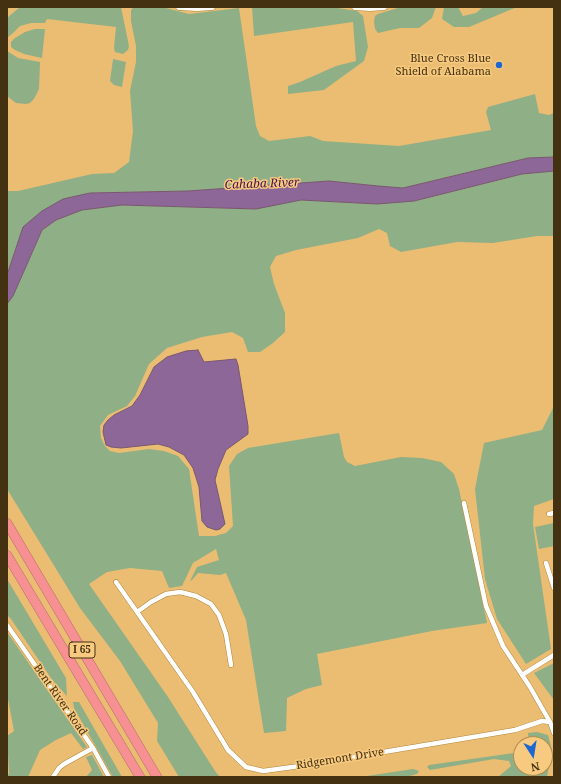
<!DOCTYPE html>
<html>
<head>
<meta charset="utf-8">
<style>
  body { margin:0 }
  #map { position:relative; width:561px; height:784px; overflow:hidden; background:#ebbd72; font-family:"Noto Serif",serif }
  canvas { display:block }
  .frame { position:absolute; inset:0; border:8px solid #433111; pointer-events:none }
  .north { position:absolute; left:513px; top:736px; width:40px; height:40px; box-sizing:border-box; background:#f8ca7f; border:1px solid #b08d53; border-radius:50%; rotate:168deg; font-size:11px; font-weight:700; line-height:16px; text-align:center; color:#433111 }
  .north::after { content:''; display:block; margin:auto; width:14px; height:18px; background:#1d67d2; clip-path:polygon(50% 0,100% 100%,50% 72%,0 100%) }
</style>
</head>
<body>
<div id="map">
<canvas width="561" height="784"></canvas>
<div class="frame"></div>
<div class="north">N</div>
</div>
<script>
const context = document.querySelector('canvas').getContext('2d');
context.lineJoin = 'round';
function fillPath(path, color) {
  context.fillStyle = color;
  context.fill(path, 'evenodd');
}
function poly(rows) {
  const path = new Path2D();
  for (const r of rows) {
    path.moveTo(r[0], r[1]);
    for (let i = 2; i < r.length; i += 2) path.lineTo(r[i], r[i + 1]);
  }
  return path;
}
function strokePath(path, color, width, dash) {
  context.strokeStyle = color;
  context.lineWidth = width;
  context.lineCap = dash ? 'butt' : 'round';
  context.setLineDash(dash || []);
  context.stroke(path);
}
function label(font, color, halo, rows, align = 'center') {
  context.font = font + ' "Noto Serif",serif';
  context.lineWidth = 3;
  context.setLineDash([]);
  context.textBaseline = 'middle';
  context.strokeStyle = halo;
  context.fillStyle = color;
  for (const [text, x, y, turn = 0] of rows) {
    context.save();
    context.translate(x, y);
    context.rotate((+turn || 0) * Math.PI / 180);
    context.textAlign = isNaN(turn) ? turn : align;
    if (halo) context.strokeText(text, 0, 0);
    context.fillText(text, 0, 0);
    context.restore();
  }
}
const green = poly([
  [20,7,121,7,129,46,128,50,123,54,115,52,114,48,116,27,47,19,45,23,31,23,20,26,13,33,7,38,7,18],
  [133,7,162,7,189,14,239,8,256,126,260,136,269,141,310,136,323,141,399,146,491,130,486,112,488,107,535,94,539,113,549,115,554,113,554,157,528,158,403,188,378,186,329,181,188,191,90,193,17,244,7,275,7,191,18,191,92,174,114,173,129,162,133,131,130,91,136,62,136,46,131,21,131,11],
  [252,7,331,7,357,11,363,16,368,47,364,61,324,90,288,94,288,86,300,82,336,66,356,61,353,22,254,36],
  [401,7,436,7,432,18,419,28,400,28,378,33,375,29,374,21,375,16,378,14],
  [444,7,458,7,463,16,476,13,483,7,517,7,469,27,454,27,442,19],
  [35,29,45,29,42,58,24,54,15,50,11,47,11,42,15,38,25,32],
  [7,51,18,58,40,62,39,89,34,99,30,103,26,104,16,103,7,96],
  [113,59,126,62,122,87,114,85,110,81],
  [554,171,554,236,537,236,493,243,457,242,401,252,390,246,387,233,379,229,358,238,296,250,276,256,270,267,274,284,285,313,285,332,273,343,260,352,248,352,243,338,232,332,202,337,167,348,149,364,135,396,127,406,108,415,100,426,101,438,105,446,110,451,119,453,149,449,164,451,178,456,189,469,199,536,215,536,226,533,233,526,229,466,237,454,248,448,339,433,344,457,347,462,355,466,401,457,422,458,441,462,454,474,459,489,487,623,432,631,317,654,322,685,306,689,287,698,286,731,264,733,246,620,226,573,220,575,198,573,192,580,190,581,197,567,219,560,216,549,193,563,182,586,169,588,162,571,130,568,107,572,89,584,168,697,215,771,220,777,179,777,157,741,158,723,120,661,80,608,7,489,7,304,13,296,42,230,56,220,82,210,122,205,256,209,301,200,377,204,414,201,522,174],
  [554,406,554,499,534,506,533,524,551,649,526,664,497,619,485,579,475,489,484,443,542,430],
  [554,523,554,546,539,549,535,527],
  [7,579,66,678,67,696,53,681,11,619,7,615],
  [7,632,87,747,83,749,71,733,56,740,40,750,28,777,7,777,9,773,7,736,14,731,7,694],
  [554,663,554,700,534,673],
  [73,702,79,702,122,777,113,777,74,708],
  [537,732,548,735,552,750,547,777,498,777,511,766,509,761,494,759,430,770,427,767,429,765,521,752,521,768,545,768,545,744,529,744,528,733],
  [92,755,104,777,86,777,92,770,86,757],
  [413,769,419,771,417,774,406,777,360,777]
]);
const water = poly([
  [554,157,554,171,522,174,414,201,377,204,301,200,256,209,122,205,82,210,56,220,42,230,13,296,7,304,7,275,23,227,42,211,63,199,90,193,188,191,329,181,378,186,403,188,528,158,554,157],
  [198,350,204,362,236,359,238,365,248,426,248,434,226,450,218,469,215,480,225,524,220,529,216,530,207,527,202,521,199,487,193,468,184,455,169,447,158,444,121,448,111,447,106,445,103,432,104,425,108,420,114,415,132,406,140,395,154,367,167,357,186,351,198,350]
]);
const minor = poly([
  [464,503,486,606,503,646,530,687,550,722,554,733],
  [549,514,554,513],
  [546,563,554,588],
  [116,582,193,692,228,750,246,767,263,771,300,766,515,730,542,721,550,722],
  [137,612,151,602,166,594,180,592,196,596,211,604,219,615,226,634,231,665],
  [7,625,93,748,109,777],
  [522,675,554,655],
  [53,777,59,768,64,764,93,748]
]);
const tertiary = poly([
  [179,7,197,8,212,7],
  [355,7,370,8,384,7]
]);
const motorway = poly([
  [7,523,157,777],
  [7,555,140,777]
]);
const markers = [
  [499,65,4,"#1d67d2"]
];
const shields = [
  [82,650,26]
];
const shieldNames = [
  ["I 65",82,650]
];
const poiNames = [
  ["Blue Cross Blue",491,59],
  ["Shield of Alabama",491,72]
];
const streetNames = [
  ["Bent River Road",60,700,55],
  ["Ridgemont Drive",340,759,-9]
];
const waterNames = [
  ["Cahaba River",262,184,-2]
];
fillPath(green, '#8faf86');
fillPath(water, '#8e6799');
strokePath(water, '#785770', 1);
strokePath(minor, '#b18539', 5.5);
strokePath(tertiary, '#b18539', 7);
strokePath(motorway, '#b76f66', 10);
strokePath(minor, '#fff', 4.5);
strokePath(tertiary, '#fff', 6);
strokePath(motorway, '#f69093', 9);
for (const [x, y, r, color] of markers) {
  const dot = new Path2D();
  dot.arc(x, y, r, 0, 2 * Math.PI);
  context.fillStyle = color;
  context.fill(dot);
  strokePath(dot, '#f8ca7f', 1.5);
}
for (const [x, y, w] of shields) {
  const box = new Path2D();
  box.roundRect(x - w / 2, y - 8, w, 16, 3);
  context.fillStyle = '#f8ca7f';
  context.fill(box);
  strokePath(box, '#433111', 1);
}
label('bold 10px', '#433111', null, shieldNames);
label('11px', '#433111', '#f8ca7f', poiNames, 'right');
label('11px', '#433111', '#f8ca7f', streetNames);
label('italic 12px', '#441151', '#f8ca7f', waterNames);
</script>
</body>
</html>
